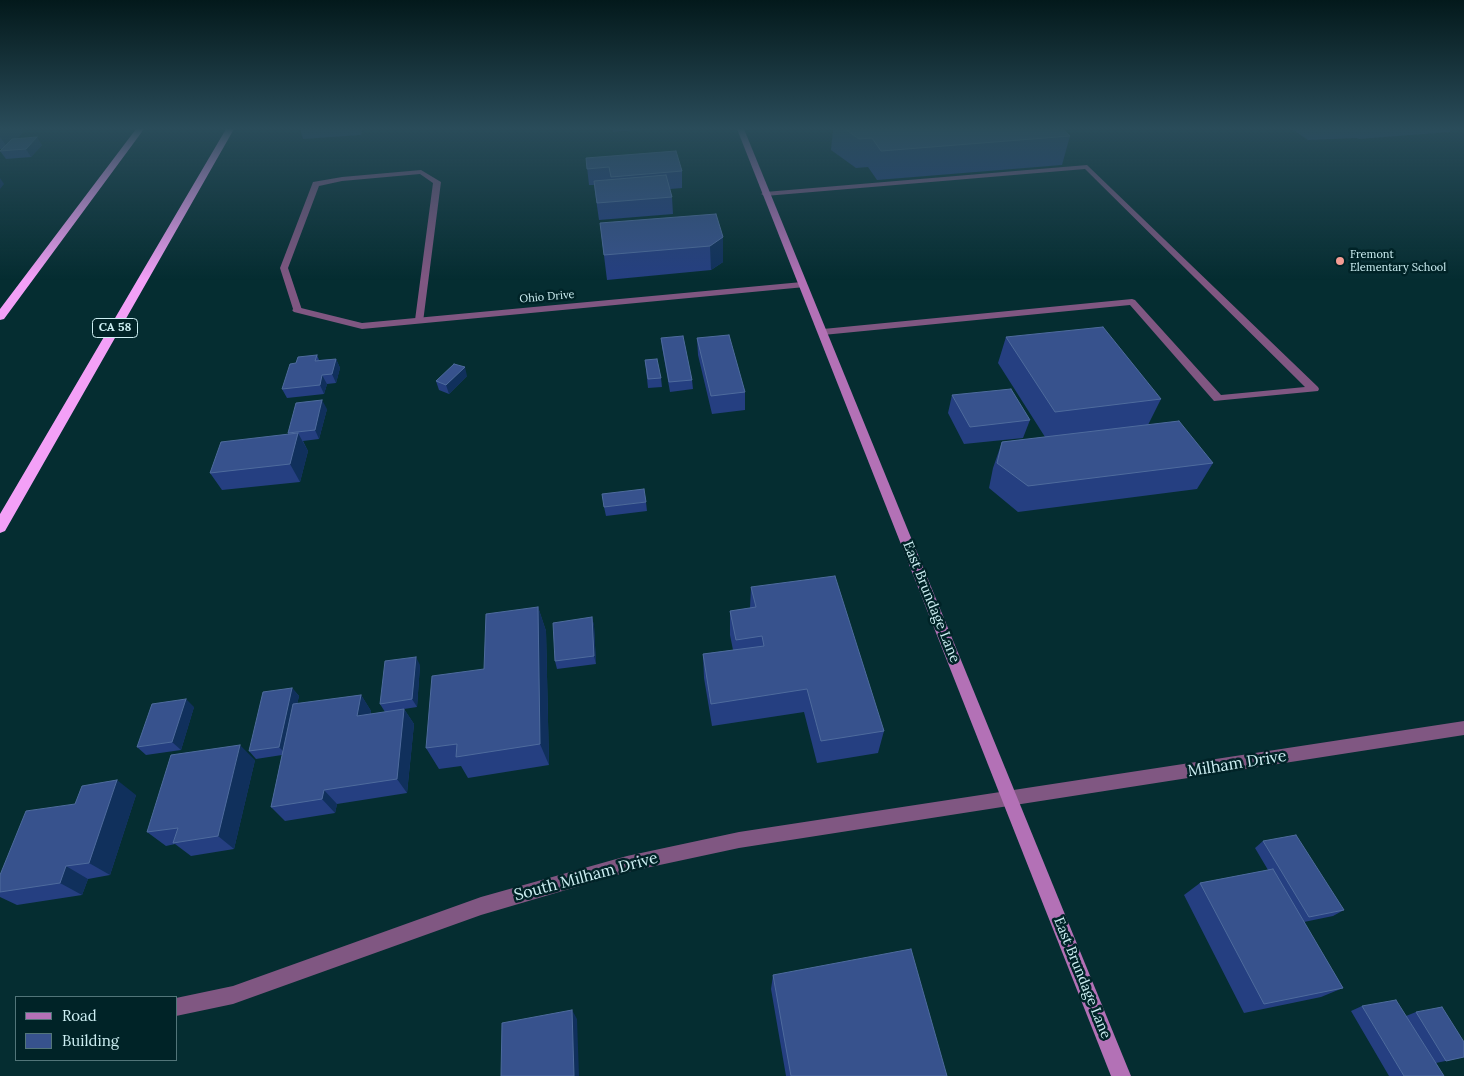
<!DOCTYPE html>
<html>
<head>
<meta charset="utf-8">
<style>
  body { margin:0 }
  #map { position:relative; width:1464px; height:1076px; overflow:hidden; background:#052d31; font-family:Lora,serif }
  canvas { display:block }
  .legend { position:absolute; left:15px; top:996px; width:162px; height:65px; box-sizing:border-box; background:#002327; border:1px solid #527579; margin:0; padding:6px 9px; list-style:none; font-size:15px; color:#cdeff3 }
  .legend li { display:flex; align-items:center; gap:10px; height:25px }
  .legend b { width:25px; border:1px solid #527579 }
</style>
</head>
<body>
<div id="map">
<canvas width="1464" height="1076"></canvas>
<ul class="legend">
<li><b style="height:6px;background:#b371b6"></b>Road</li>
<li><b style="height:14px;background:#37528d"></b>Building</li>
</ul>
</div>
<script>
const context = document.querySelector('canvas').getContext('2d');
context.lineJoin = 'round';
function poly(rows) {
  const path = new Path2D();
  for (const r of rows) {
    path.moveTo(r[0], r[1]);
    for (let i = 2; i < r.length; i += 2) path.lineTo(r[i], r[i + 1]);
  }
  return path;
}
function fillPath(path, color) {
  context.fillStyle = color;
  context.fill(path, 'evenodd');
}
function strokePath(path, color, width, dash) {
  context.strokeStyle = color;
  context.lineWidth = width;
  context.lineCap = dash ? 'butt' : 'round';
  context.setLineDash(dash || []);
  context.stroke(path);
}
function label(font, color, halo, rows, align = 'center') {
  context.font = font + ' Lora,serif';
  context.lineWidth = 5;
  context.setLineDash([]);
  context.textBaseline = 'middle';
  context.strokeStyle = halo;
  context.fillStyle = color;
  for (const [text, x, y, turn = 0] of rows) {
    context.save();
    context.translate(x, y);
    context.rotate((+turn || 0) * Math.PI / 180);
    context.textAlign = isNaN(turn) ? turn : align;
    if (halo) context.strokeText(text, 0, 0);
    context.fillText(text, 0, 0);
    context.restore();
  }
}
const service = poly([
  [1087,165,1318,387,1319,389,1318,391,1214,401,1130,305,823,335,818,332,823,329,1132,299,1135,300,1221,395,1305,387,1085,169,765,196,761,194,765,192,1087,165],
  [421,170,441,182,423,322,417,322,415,320,433,183,420,174,342,181,319,186,288,268,302,310,300,312,294,312,280,268,313,182,342,177,421,170]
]);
const minor = poly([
  [802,282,807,285,805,287,362,329,294,312,292,310,297,307,362,323,802,282],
  [1464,721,1464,735,739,848,627,872,481,915,233,1004,176,1016,176,998,233,986,481,897,627,856,739,832,1464,721]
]);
const secondary = poly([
  [737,129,744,129,1131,1076,1111,1076,737,129]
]);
const motorway = poly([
  [136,129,144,129,4,319,0,320,0,309,136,129],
  [226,129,234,129,5,531,0,533,0,514,226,129]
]);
const wall = poly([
  [0,129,23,132,17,139,42,145,31,157,6,159,0,151,2,149,0,149],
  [300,129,363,129,361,135,303,139],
  [612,129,655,129,613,132],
  [833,129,1063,129,1070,136,1062,165,877,180,868,167,856,168,831,150],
  [1292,129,1452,129,1450,132,1359,139,1357,138,1308,140],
  [586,158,682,171,682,188,670,189,672,197,673,214,599,220,594,185,589,185],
  [600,223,723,237,723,262,711,270,607,280],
  [1006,337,1161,399,1148,425,1213,463,1197,489,1018,512,989,488,993,468,1002,442,1045,437,998,363],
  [661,338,692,380,693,389,670,392,662,347],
  [697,338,745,392,745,410,712,414,698,355],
  [317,355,319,360,336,359,340,368,336,383,327,384,324,394,287,398,282,389,296,363],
  [645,360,661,378,662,387,648,388],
  [467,376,449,394,439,390,436,381],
  [952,395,1030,420,1023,438,964,444,948,413],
  [327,409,319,439,303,441,308,451,300,482,222,490,210,473,288,434,288,433],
  [646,502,647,511,606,516,604,507],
  [751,587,884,731,878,753,817,763,804,712,712,726,704,678,703,654,733,650,730,635,730,611,750,608],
  [538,607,546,631,549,765,468,778,461,766,439,769,426,748,484,669],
  [592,617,594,626,596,664,557,669,555,661],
  [420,665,417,707,404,709,414,724,407,793,337,804,335,813,285,821,271,807,282,755,256,759,249,751,292,688,299,696,297,704,361,695,371,711,371,714,385,712,380,704],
  [194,707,181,750,146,755,137,747],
  [255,760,234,849,191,856,175,844,166,846,147,832],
  [136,795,110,875,88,879,82,895,17,905,0,897,0,875,75,804],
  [1263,841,1344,910,1333,916,1304,922,1343,988,1321,997,1244,1013,1184,895,1200,883,1268,870,1255,848],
  [773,975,947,1076,786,1076,771,989],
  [1362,1006,1406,1016,1416,1012,1464,1042,1464,1057,1436,1063,1444,1076,1389,1076,1351,1011]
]);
const shadedWall = poly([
  [1,129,21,129,23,132,8,148,0,137,0,130],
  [359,129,363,129,361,135],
  [37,137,42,145,31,157,26,149],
  [0,178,4,184,0,189],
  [723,237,723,262,711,270,710,246],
  [336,359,340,368,336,383,332,374],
  [465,367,467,376,449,394,446,385],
  [322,375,327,384,324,394,320,385],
  [322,400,327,409,319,439,315,430],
  [298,433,308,451,300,482,290,464],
  [538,607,546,631,549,765,540,744],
  [592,617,594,626,596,664,594,656],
  [416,657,420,665,417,707,412,699],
  [292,688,299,696,286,754,279,747],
  [361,695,371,711,368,731,357,716],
  [186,699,194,707,181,750,172,742],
  [404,709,414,724,407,793,397,779],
  [240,745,255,760,234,849,218,836],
  [117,780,136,795,110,875,89,863],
  [324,790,337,804,335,813,322,799],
  [66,866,88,879,82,895,60,883],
  [572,1010,577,1019,579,1076,574,1076]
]);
const building = poly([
  [845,129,1063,129,1070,136,881,151,872,138,859,139,845,129],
  [37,137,26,149,0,151,12,139,37,137],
  [676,151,682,171,611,177,609,167,587,169,586,158,676,151],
  [666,175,672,197,597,203,594,181,666,175],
  [716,214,723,237,710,246,604,255,600,223,716,214],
  [1103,327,1161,399,1055,412,1006,337,1103,327],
  [729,335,745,392,711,396,697,338,729,335],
  [683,336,692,380,669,382,661,338,683,336],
  [317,355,315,361,336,359,332,374,322,375,320,385,282,389,290,364,296,363,298,357,317,355],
  [657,359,661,378,648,379,645,360,657,359],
  [454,364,465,367,446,385,436,381,454,364],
  [1011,389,1030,420,970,427,952,395,1011,389],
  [322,400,315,430,288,433,296,403,322,400],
  [1179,421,1213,463,1028,486,997,463,1002,442,1179,421],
  [298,433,290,464,210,473,221,442,298,433],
  [644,489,646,502,604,507,602,494,644,489],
  [835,576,884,731,821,741,807,689,711,704,703,654,764,646,762,636,736,640,730,611,756,607,751,587,835,576],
  [538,607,540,744,456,757,457,744,426,748,432,676,484,669,486,614,538,607],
  [592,617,594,656,555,661,553,623,592,617],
  [416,657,412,699,380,704,385,661,416,657],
  [292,688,279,747,249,751,263,692,292,688],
  [361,695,357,716,404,709,397,779,324,790,322,799,271,807,293,704,361,695],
  [186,699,172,742,137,747,152,704,186,699],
  [240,745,218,836,173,843,178,828,147,832,171,755,240,745],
  [117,780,89,863,66,866,60,883,0,892,0,875,26,811,75,804,82,786,117,780],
  [1296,835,1344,910,1309,917,1263,841,1296,835],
  [1273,869,1343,988,1264,1004,1200,883,1273,869],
  [911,949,947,1076,791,1076,773,975,911,949],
  [1396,1000,1444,1076,1404,1076,1362,1006,1396,1000],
  [1442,1007,1464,1042,1464,1057,1446,1061,1416,1012,1442,1007],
  [572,1010,574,1076,501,1076,502,1023,572,1010]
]);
const markers = [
  [1340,261,5,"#f59c94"]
];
const farPoinames = [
  ["Fremont",1350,255],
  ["Elementary School",1350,268]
];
const farStreetnames = [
  ["Ohio Drive",547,297,-5]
];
const shields = [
  [115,328,45]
];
const shieldNames = [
  ["CA 58",115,328]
];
const streetNames = [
  ["East Brundage Lane",931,602,68],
  ["East Brundage Lane",1082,978,68]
];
const nearStreetnames = [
  ["Milham Drive",1237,764,-9],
  ["South Milham Drive",586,877,-15]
];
fillPath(service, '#805782');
fillPath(minor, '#805782');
fillPath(secondary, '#b371b6');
fillPath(motorway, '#f3a0f7');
fillPath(wall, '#253f81');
fillPath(shadedWall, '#10305c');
fillPath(building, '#37528d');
strokePath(building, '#4e6b9d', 1);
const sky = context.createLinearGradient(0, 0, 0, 280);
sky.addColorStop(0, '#03191b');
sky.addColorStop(0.46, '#2a4c5a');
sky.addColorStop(1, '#2a4c5a00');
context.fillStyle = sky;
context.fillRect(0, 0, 1464, 280);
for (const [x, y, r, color] of markers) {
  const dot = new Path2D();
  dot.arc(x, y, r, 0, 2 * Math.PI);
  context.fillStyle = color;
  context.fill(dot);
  strokePath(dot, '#002327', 2);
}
label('11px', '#cdeff3', '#002327', farPoinames, 'left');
label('11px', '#cdeff3', '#002327', farStreetnames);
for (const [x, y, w] of shields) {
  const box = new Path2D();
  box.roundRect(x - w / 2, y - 9.5, w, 19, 4);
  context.fillStyle = '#002327';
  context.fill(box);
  strokePath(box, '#cdeff3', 1);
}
label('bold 12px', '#cdeff3', null, shieldNames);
label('14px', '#cdeff3', '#002327', streetNames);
label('16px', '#cdeff3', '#002327', nearStreetnames);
</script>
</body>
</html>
